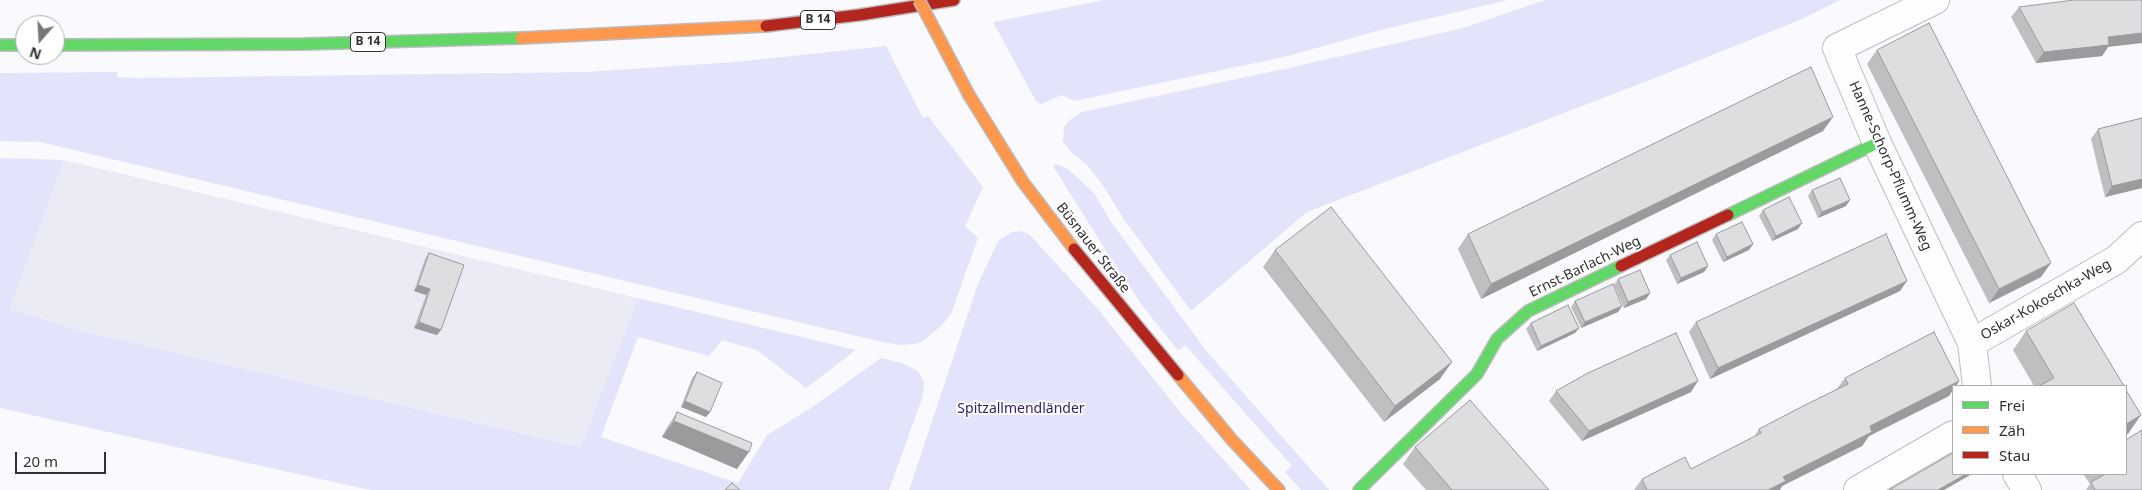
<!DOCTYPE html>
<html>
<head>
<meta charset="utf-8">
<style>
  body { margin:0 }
  #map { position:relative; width:2142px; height:490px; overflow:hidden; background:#fafafe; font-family:"Noto Sans",sans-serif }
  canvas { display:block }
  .legend { position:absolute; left:1952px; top:385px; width:175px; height:90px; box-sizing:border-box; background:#fff; border:1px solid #adadad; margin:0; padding:6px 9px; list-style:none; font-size:15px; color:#313133 }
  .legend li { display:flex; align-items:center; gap:10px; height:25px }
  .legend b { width:25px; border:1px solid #adadad }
  .north { position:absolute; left:15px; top:15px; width:50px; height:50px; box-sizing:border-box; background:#fff; border:1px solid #adadad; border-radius:50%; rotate:199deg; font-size:14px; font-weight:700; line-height:20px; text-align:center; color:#313133 }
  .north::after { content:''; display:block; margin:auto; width:18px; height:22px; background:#77777a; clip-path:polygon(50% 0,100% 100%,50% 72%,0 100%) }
  .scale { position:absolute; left:15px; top:452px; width:91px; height:22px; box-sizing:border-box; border:2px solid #313133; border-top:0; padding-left:6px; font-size:15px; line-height:18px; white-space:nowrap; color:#313133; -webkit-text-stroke:4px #fff; paint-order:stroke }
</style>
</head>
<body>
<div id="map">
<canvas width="2142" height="490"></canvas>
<ul class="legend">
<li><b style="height:6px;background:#63d668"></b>Frei</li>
<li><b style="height:6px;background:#ff974d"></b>Zäh</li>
<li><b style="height:6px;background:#b3261e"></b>Stau</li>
</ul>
<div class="north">N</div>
<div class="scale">20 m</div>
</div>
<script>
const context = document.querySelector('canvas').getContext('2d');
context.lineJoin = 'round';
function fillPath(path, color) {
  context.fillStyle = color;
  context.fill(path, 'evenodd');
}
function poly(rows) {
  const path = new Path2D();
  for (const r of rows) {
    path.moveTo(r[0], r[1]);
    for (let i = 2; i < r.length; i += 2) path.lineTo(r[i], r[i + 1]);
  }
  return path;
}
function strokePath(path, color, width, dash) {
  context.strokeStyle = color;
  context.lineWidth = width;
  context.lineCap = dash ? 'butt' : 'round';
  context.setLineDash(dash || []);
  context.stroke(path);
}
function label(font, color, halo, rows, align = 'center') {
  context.font = font + ' "Noto Sans",sans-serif';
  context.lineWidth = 4;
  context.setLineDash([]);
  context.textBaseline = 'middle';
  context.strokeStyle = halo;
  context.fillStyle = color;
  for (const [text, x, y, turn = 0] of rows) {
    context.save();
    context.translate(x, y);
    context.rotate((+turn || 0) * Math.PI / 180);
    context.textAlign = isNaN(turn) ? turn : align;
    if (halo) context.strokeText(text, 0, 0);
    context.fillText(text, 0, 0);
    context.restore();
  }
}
const built = poly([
  [64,160,638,298,582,447,82,331,10,309]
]);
const green = poly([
  [1104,0,1508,0,1381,30,1284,57,1074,101,1062,95,1041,104,1036,101,993,22],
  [1545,0,1840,0,1802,19,1660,76,1307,212,1191,311,1123,218,1102,184,1088,166,1071,152,1063,142,1064,127,1070,120,1082,112,1293,67,1463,28],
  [886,46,923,118,928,116,983,187,965,226,978,238,951,314,941,326,923,341,915,344,901,345,882,342,40,142,0,141,0,73,117,72,117,77,139,78,585,72,735,62],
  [0,158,64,160,10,309,82,331,581,447,638,298,856,350,806,388,757,350,722,340,709,356,638,337,601,437,738,483,767,435,808,410,881,358,902,363,918,371,924,381,923,396,889,490,370,490,0,408],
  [1056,164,1068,169,1094,193,1111,222,1208,353,1329,490,1301,490,1285,472,1292,466,1185,345,1178,351,1142,305,1106,251,1053,166],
  [1020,231,1029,234,1097,308,1181,413,1251,490,909,490,978,284,998,241,1012,232]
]);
const street = poly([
  [1935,0,1837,48,1877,143,1972,343,1977,386],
  [1972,343,2116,260,2142,236],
  [2017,474,2027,490],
  [1858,490,1953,435]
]);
const fast = poly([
  [0,45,25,45],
  [55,45,305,44,521,38],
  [1728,215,1877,143],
  [1359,490,1477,374,1497,339,1528,311,1621,266]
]);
const slow = poly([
  [521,38,766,26],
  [969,95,1023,182,1074,249],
  [1178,375,1232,440,1279,490]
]);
const jam = poly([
  [766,26,859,15,954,0],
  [1074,249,1178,375],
  [1621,266,1728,215]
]);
const slowBridge = poly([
  [919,0,969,95]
]);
const wall = poly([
  [2019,7,2108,47,2102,56,2036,63,2011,17],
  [1877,50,2041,277,1989,303,1867,64],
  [2142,118,2142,188,2105,197,2091,139,2098,129],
  [1823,131,1481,299,1458,249,1468,234],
  [1812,190,1846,206,1818,218,1808,196],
  [1763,210,1802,223,1798,229,1772,241,1759,216],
  [1716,234,1753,244,1749,250,1723,262,1712,240],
  [1275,250,1440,379,1384,422,1263,267],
  [429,253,441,330,437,335,414,328,426,295,414,291,425,259],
  [1670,255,1708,266,1704,272,1677,284,1666,260],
  [1618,279,1650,293,1646,299,1624,308,1614,285],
  [1900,291,1710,379,1689,332,1696,322],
  [1575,301,1622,306,1618,312,1581,328,1571,307],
  [1531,323,1579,328,1575,333,1537,351,1526,329],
  [2026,331,2124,386,2034,386,2013,350],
  [697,372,710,412,706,417,681,407,692,378],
  [1845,378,1959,381,1956,386,1953,386,1949,396,1869,436,1862,446,1782,486,1780,490,1634,490,1642,479,1691,469,1754,437,1759,429,1836,390],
  [1556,391,1691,392,1582,441,1549,401],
  [677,412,737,469,662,437,666,429],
  [1415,447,1549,490,1426,490,1403,464],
  [2085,474,2126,474,2142,490,2086,490,2090,484,2084,475]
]);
const shadedWall = poly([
  [2142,33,2142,43,2108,47,2102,56,2036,63,2044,52,2108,37],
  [1833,117,1823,131,1481,299,1491,284],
  [2142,179,2142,188,2105,197,2112,186],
  [1850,200,1846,206,1818,218,1822,212],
  [1802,223,1798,229,1772,241,1776,236],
  [1753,244,1749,250,1723,262,1727,257],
  [2051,263,2041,277,1989,303,1999,289],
  [1708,266,1704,272,1677,284,1681,278],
  [1907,281,1900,291,1710,379,1718,368],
  [418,285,430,289,426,295,414,291],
  [1650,293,1646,299,1624,308,1628,302],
  [1622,306,1618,312,1581,328,1585,322],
  [419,322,441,330,437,335,414,328],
  [1579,328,1575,333,1537,351,1541,346],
  [1452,362,1440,379,1384,422,1395,406],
  [1698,381,1691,392,1582,441,1589,431],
  [1959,381,1956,386,1953,386,1953,390,1949,396,1869,436,1862,446,1782,486,1780,490,1768,490,1783,477,1870,426],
  [685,401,710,412,706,417,681,407],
  [2141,415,2128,434,2126,435,2126,424],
  [674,421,749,452,737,469,662,437],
  [1966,474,1972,474,1944,490,1938,490]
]);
const building = poly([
  [2074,0,2142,0,2142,33,2108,37,2109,45,2044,52,2019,7,2074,0],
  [1929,23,2051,263,1999,289,1877,50,1929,23],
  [1811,67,1833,117,1491,284,1468,234,1811,67],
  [2142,118,2142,179,2112,186,2098,129,2142,118],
  [1840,178,1850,200,1822,212,1812,190,1840,178],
  [1789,197,1802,223,1776,236,1763,210,1789,197],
  [1331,207,1452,362,1395,406,1275,250,1331,207],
  [1742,222,1753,244,1727,257,1716,234,1742,222],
  [1886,234,1907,281,1718,368,1696,322,1886,234],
  [1697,242,1708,266,1681,278,1670,255,1697,242],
  [429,253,464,265,441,330,419,322,430,289,418,285,429,253],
  [1640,270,1650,293,1628,302,1618,279,1640,270],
  [1613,284,1622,306,1585,322,1575,301,1613,284],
  [2074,303,2124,386,2039,386,2054,378,2026,331,2074,303],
  [1568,305,1579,328,1541,346,1531,323,1568,305],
  [1934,332,1959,381,1870,426,1872,432,1783,477,1786,481,1768,490,1647,490,1642,479,1685,457,1691,469,1761,433,1759,429,1805,405,1848,384,1845,378,1934,332],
  [1676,333,1698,381,1589,431,1556,391,1588,373,1676,333],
  [697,372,722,383,710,412,685,401,697,372],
  [2126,390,2141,415,2126,424,2126,390],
  [1470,400,1549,490,1452,490,1415,447,1470,400],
  [677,412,752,443,749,452,674,421,677,412],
  [2142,430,2142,490,2095,490,2091,482,2106,474,2126,474,2126,440,2142,430],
  [1953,453,1953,474,1966,474,1938,490,1889,490,1953,453],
  [732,483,740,490,725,490,732,483]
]);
const shields = [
  [818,20,35],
  [368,42,35]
];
const shieldNames = [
  ["B 14",818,20],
  ["B 14",368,42]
];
const streetNames = [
  ["Hanne-Schorp-Pflumm-Weg",1890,166,66],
  ["Büsnauer Straße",1093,248,52],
  ["Ernst-Barlach-Weg",1585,267,-26],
  ["Oskar-Kokoschka-Weg",2046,300,-30]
];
const parkNames = [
  ["Spitzallmendländer",1021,409]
];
fillPath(built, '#ebebf5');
fillPath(green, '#e3e3fc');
strokePath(street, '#bdbdc0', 30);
strokePath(fast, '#bdbdc0', 14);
strokePath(slow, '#bdbdc0', 14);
strokePath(jam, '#bdbdc0', 14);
strokePath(street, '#fefeff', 28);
strokePath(fast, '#63d668', 11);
strokePath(slow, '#ff974d', 11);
strokePath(jam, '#b3261e', 11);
strokePath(slowBridge, '#bdbdc0', 14, []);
strokePath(slowBridge, '#ff974d', 11);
fillPath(wall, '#bfbfc2');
fillPath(shadedWall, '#9b9b9e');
fillPath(building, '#dedee1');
strokePath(building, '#9b9b9e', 1);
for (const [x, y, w] of shields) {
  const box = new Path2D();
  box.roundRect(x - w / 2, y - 9.5, w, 19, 4);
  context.fillStyle = '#fff';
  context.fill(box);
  strokePath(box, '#313133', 1);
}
label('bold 12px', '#313133', null, shieldNames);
label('14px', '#313133', '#fff', streetNames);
label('14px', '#30226d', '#fff', parkNames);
</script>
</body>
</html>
